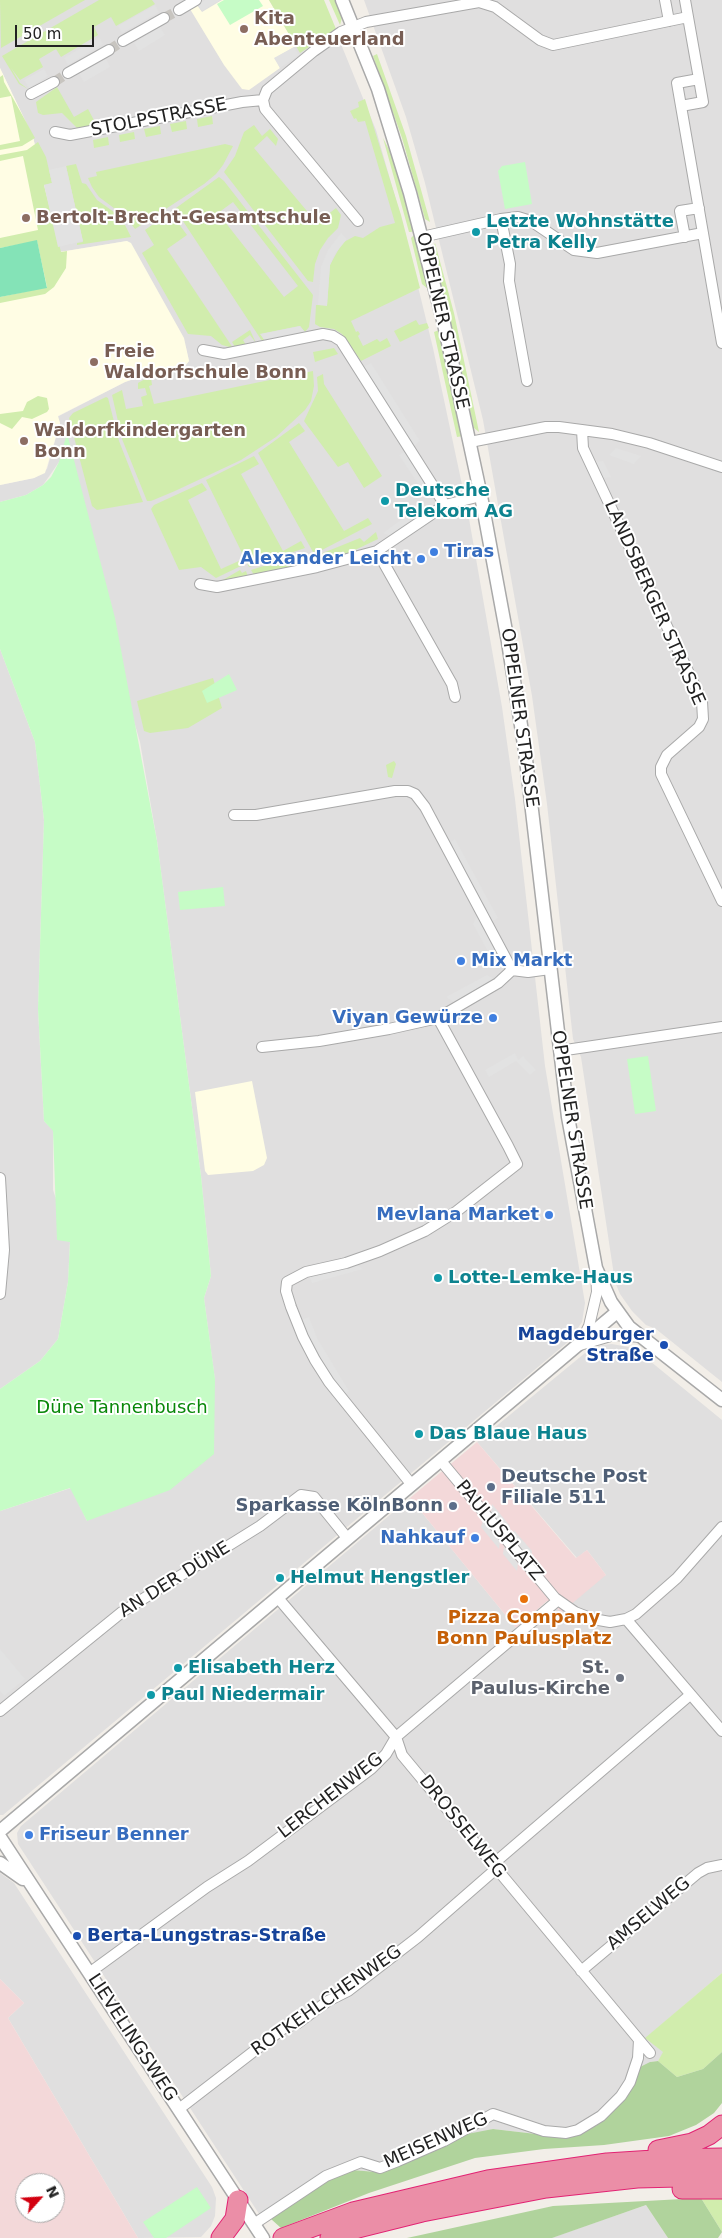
<!DOCTYPE html>
<html>
<head>
<meta charset="utf-8">
<style>
  body { margin:0 }
  #map { position:relative; width:722px; height:2238px; overflow:hidden; background:#f2eee8; font-family:"DejaVu Sans",sans-serif }
  canvas { display:block }
  .north { position:absolute; left:15px; top:2173px; width:50px; height:50px; box-sizing:border-box; background:#fff; border:1px solid #a7a7a7; border-radius:50%; rotate:64deg; font-size:14px; font-weight:700; line-height:20px; text-align:center; color:#222 }
  .north::after { content:''; display:block; margin:auto; width:18px; height:22px; background:#d30010; clip-path:polygon(50% 0,100% 100%,50% 72%,0 100%) }
  .scale { position:absolute; left:15px; top:25px; width:79px; height:22px; box-sizing:border-box; border:2px solid #222; border-top:0; padding-left:6px; font-size:15px; line-height:18px; white-space:nowrap; color:#222; -webkit-text-stroke:4px #fff; paint-order:stroke }
</style>
</head>
<body>
<div id="map">
<canvas width="722" height="2238"></canvas>
<div class="north">N</div>
<div class="scale">50 m</div>
</div>
<script>
const context = document.querySelector('canvas').getContext('2d');
context.lineJoin = 'round';
function fillPath(path, color) {
  context.fillStyle = color;
  context.fill(path, 'evenodd');
}
function poly(rows) {
  const path = new Path2D();
  for (const r of rows) {
    path.moveTo(r[0], r[1]);
    for (let i = 2; i < r.length; i += 2) path.lineTo(r[i], r[i + 1]);
  }
  return path;
}
function strokePath(path, color, width, dash) {
  context.strokeStyle = color;
  context.lineWidth = width;
  context.lineCap = dash ? 'butt' : 'round';
  context.setLineDash(dash || []);
  context.stroke(path);
}
function label(font, color, halo, rows, align = 'center') {
  context.font = font + ' "DejaVu Sans",sans-serif';
  context.lineWidth = 4;
  context.setLineDash([]);
  context.textBaseline = 'middle';
  context.strokeStyle = halo;
  context.fillStyle = color;
  for (const [text, x, y, turn = 0] of rows) {
    context.save();
    context.translate(x, y);
    context.rotate((+turn || 0) * Math.PI / 180);
    context.textAlign = isNaN(turn) ? turn : align;
    if (halo) context.strokeText(text, 0, 0);
    context.fillText(text, 0, 0);
    context.restore();
  }
}
const residential = poly([
  [0,0,323,0,376,130,402,221,433,348,468,513,502,707,515,799,545,1066,585,1303,582,1322,569,1341,3,1815,0,1815,0,1511,71,1488,87,1521,215,1380,204,1298,211,1276,201,1176,157,841,140,742,59,462,43,485,26,495,0,502,0,485,34,478,47,469,60,423,57,417,125,382,148,374,185,366,189,361,186,348,127,241,60,252,33,137,0,68],
  [364,0,722,0,722,1382,656,1329,646,1325,632,1311,620,1294,615,1282,581,1057,573,1039,547,804,532,696,483,420,425,183,406,117],
  [0,649,35,742,44,820,38,1009,44,1121,53,1130,53,1190,70,1241,68,1282,58,1339,40,1361,0,1389],
  [612,1344,628,1347,639,1352,722,1420,722,1973,646,2038,664,2052,658,2061,650,2062,618,2108,597,2125,580,2134,562,2137,493,2129,385,2170,376,2172,352,2170,320,2182,265,2223,18,1844,17,1833,21,1826,410,1498,516,1628,548,1601,606,1575,587,1550,577,1558,477,1442,585,1353,602,1345],
  [0,1873,14,1883,212,2187,216,2198,215,2216,211,2226,201,2237,138,2238,8,2018,24,2003,0,1979],
  [646,2205,668,2238,551,2238]
]);
const commercial = poly([
  [477,1442,576,1558,587,1550,606,1575,562,1612,547,1601,516,1628,410,1498],
  [0,1979,24,2003,8,2018,138,2238,0,2238],
  [25,2183,55,2183,55,2213,25,2213]
]);
const education = poly([
  [222,0,269,0,296,46,275,58,280,68,249,90,242,89,224,65,190,9,197,5,202,12],
  [0,68,33,137,60,252,127,241,131,243,184,338,189,361,185,366,148,374,125,382,58,416,60,423,45,473,34,478,0,485],
  [252,1081,267,1158,264,1165,253,1171,208,1175,205,1171,195,1092]
]);
const grass = poly([
  [0,0,85,0,1,48],
  [99,0,152,0,155,4,116,26,111,17,94,27,98,35,61,57,56,49,39,59,43,67,20,80,11,68,20,83,28,89,19,84,2,56],
  [269,0,324,0,336,29,318,41,313,40,309,34,304,38,309,47,300,53],
  [329,0,335,0,342,18,340,25],
  [377,54,406,136,430,222,425,219,402,138,373,56],
  [3,75,4,82,35,138,22,146,0,150,0,145,20,141,11,96,0,98,0,77],
  [57,87,74,117,88,109,97,126,78,129,62,113,43,115,38,113,36,102],
  [365,99,401,215,420,288,351,321,356,332,358,331,360,334,358,336,363,346,377,339,380,342,387,338,391,346,361,361,342,334,334,329,320,327,315,324,316,305,327,305,330,265,342,243,355,236,363,238,380,227,395,223,365,121,358,122,356,118,354,119,350,111,359,107,358,102],
  [212,116,213,124,198,127,197,119],
  [186,121,187,129,172,132,170,124],
  [254,125,262,136,270,129,278,139,276,146,267,136,254,148,317,223,336,208,341,215,338,228,328,238,320,250,315,264,313,282,308,281,224,172,235,156,244,132],
  [160,126,161,134,146,137,144,129],
  [134,132,135,139,120,142,119,135],
  [108,137,109,145,94,148,93,140],
  [383,138,395,161,414,231,411,232,409,232],
  [38,142,46,157,52,183,44,185,61,252,67,251,66,268,54,287,45,294,0,303,0,297,47,287,37,241,0,248,0,238,38,230,23,156,0,161,0,155,27,150],
  [225,144,233,146,223,165,216,174,204,184,135,229,126,217,99,197,92,187,88,178,97,176,96,172],
  [76,164,82,183,86,184,97,200,121,217,131,237,77,245,77,243,83,242,66,166],
  [219,177,224,181,313,295,309,327,305,332,300,326,261,334,265,341,262,341,177,212,176,208],
  [233,202,298,286,284,297,218,213],
  [170,212,187,235,167,249,233,348,222,345,211,336,188,334,142,253,154,245,145,230],
  [414,235,415,237,428,289,422,284,411,238],
  [435,243,454,313,479,432,474,428,433,248],
  [416,320,419,325,427,323,429,328,400,342,394,331],
  [250,330,256,343,250,335,243,340,246,345,235,347,232,342],
  [439,330,440,335,463,436,457,437,434,332],
  [334,348,338,354,315,362,313,352],
  [313,371,314,386,311,401,305,410,276,437,241,460,175,491,151,501,147,501,122,439,112,395,122,390,126,409,143,406,141,397,147,395,145,388,138,389,138,383,145,379,151,378,152,385,149,386,154,404],
  [323,374,324,384,382,476,364,488,348,462,338,467,304,421,318,391,317,377],
  [38,396,47,398,49,409,47,412,32,419,22,417,12,429,0,423,0,414,23,411,27,402],
  [106,397,108,398,119,441,143,502,97,510,92,506,69,418,73,413],
  [299,423,305,431,289,442,344,531,368,518,372,524,322,550,313,552,258,453],
  [254,456,259,464,241,474,283,551,301,541,305,548,249,567,206,480],
  [202,483,207,490,188,500,221,569,241,560,243,565,216,578,201,567,179,570,151,509,154,505],
  [376,532,378,539,355,550,355,553,320,562,319,560,318,555,360,538,364,542],
  [301,554,305,564,254,575,251,570],
  [240,570,242,573,246,571,248,577,221,581],
  [213,678,222,708,188,728,150,733,144,731,137,701],
  [394,761,396,764,392,778,388,777,386,765],
  [722,1973,722,2052,703,2069,677,2077,658,2061,663,2052,645,2038],
  [701,2198,722,2199,722,2232]
]);
const forest = poly([
  [722,2052,722,2103,714,2113,696,2125,669,2136,604,2145,544,2149,475,2158,369,2193,281,2228,271,2219,320,2182,352,2170,376,2172,385,2170,462,2135,493,2129,562,2137,580,2134,597,2125,617,2108,632,2086,640,2067,650,2062,658,2061,677,2077,703,2069],
  [701,2198,722,2232,718,2238,668,2238,646,2205,552,2238,407,2238,553,2206]
]);
const park = poly([
  [224,0,259,0,263,6,230,25,217,4],
  [525,162,532,204,505,209,498,171,502,166],
  [67,433,115,618,157,841,201,1176,211,1276,204,1298,215,1379,214,1454,170,1490,87,1521,70,1488,0,1511,0,1389,40,1361,58,1339,68,1282,70,1242,57,1240,53,1131,44,1121,38,1009,44,820,35,742,0,649,0,502,26,495,43,485,51,477,59,462],
  [229,674,237,690,207,703,202,691],
  [223,887,225,906,180,910,178,892],
  [648,1056,656,1111,635,1114,627,1059],
  [197,2187,211,2208,166,2238,154,2238,143,2222]
]);
const pitch = poly([
  [37,240,47,288,0,297,0,248]
]);
const parking = poly([
  [205,0,220,0,202,11,198,5],
  [155,5,159,12,122,33,118,26],
  [160,27,165,35,139,51,134,43],
  [99,37,103,44,68,65,64,58],
  [294,47,299,55,280,68,274,58],
  [106,59,110,67,84,82,79,74],
  [44,69,48,76,29,88,24,80],
  [66,166,83,241,58,247,44,185,52,183,49,170],
  [341,233,347,239,335,254,330,265,327,306,318,305,321,267,328,250],
  [300,326,305,332,265,341,260,334],
  [371,363,420,441,414,446,364,367],
  [616,448,641,456,634,464,609,455],
  [405,451,433,492,426,496,399,455],
  [603,461,611,477,603,478,596,462],
  [413,511,422,515,390,536,383,533],
  [455,839,498,918,491,922,449,843],
  [477,915,497,953,493,961,473,924],
  [487,975,494,979,454,1002,446,997],
  [379,1017,383,1024,359,1028,356,1023],
  [515,1053,518,1060,523,1056,536,1070,530,1075,516,1061,489,1077,485,1070],
  [357,1265,363,1269,312,1283,309,1276],
  [309,1317,317,1338,349,1391,344,1395,330,1376,308,1337,301,1320],
  [492,1504,510,1526,509,1535,491,1513],
  [483,1521,500,1541,499,1549,481,1527],
  [514,1530,532,1551,531,1560,513,1539],
  [504,1547,518,1563,517,1571,503,1554],
  [0,1649,25,1679,4,1696,0,1691]
]);
const minorTunnel = poly([
  [164,18,179,10],
  [109,50,123,41],
  [54,82,68,73]
]);
const minor = poly([
  [665,0,669,21],
  [685,0,699,79,677,83,722,343],
  [179,10,196,0],
  [123,41,164,18],
  [68,73,109,50],
  [31,94,54,82],
  [681,106,703,102,699,79],
  [55,132,70,135,242,102,263,100],
  [501,219,510,264,509,281,527,381],
  [358,221,265,109,263,100,267,90,314,51,341,32,366,22,479,2,495,7,540,40,553,45,688,17],
  [422,237,501,219,518,217,531,221,574,250,597,253,703,233],
  [685,237,680,211,699,208],
  [203,350,224,354,323,334,333,336,341,341,445,505],
  [582,430,583,448,702,701,703,719,699,727,667,755,661,767,661,774,722,901],
  [470,442,546,427,559,427,612,434,649,443,722,467],
  [377,551,452,684,455,697],
  [200,584,217,587,317,567,377,551,445,505,481,496],
  [234,815,256,815,395,791,408,791,415,794,425,807,512,970,528,972,550,969],
  [262,1047,319,1041,389,1029,438,1018,498,983,512,970],
  [559,1051,722,1027],
  [0,1178,4,1250,0,1294],
  [582,1340,589,1326,597,1292,596,1272],
  [580,1345,614,1335,641,1337],
  [441,1461,555,1598,575,1612,593,1619,610,1622,626,1619,636,1614,677,1578,722,1527],
  [412,1485,329,1382,315,1360,303,1337,291,1307,286,1291,287,1282,306,1272,346,1263,380,1251,425,1231,457,1211,517,1164,508,1146,438,1018],
  [278,1598,396,1737,402,1755,650,2053],
  [626,1619,722,1731],
  [0,1711,122,1612,260,1526,301,1495,314,1497,348,1539],
  [492,1865,690,1695],
  [581,1971,698,1873,707,1868,722,1865],
  [89,1973,207,1887,248,1861,371,1769,386,1754,396,1737,557,1601],
  [179,2109,284,2028,298,2023,328,2001,348,1991,418,1937,496,1869],
  [254,2224,326,2176,361,2162,380,2168,398,2161,444,2141,493,2114,544,2131,566,2133,578,2130,601,2116,621,2096,630,2082,638,2058,639,2040]
]);
const tertiary = poly([
  [342,0,378,89,410,193,444,324,481,496,508,642,525,751,568,1117,596,1268,611,1302,629,1327,722,1400],
  [0,1831,617,1312],
  [0,1837,263,2238],
  [0,1863,23,1879]
]);
const motorway = poly([
  [658,2150,692,2143,709,2135,722,2125],
  [682,2189,722,2189],
  [221,2238,235,2219,238,2200],
  [283,2238,353,2212,488,2180,607,2163,669,2159,722,2158],
  [330,2238,358,2228,422,2212,546,2188,637,2178,722,2176]
]);
const markers = [
  [244,29,5,"#8d6e63"],
  [26,218,5,"#8d6e63"],
  [476,232,5,"#0f9aa8"],
  [94,362,5,"#8d6e63"],
  [24,441,5,"#8d6e63"],
  [385,501,5,"#0f9aa8"],
  [434,552,5,"#3f7fe0"],
  [421,559,5,"#3f7fe0"],
  [461,961,5,"#3f7fe0"],
  [493,1018,5,"#3f7fe0"],
  [549,1215,5,"#3f7fe0"],
  [438,1278,5,"#0f9aa8"],
  [664,1345,5,"#1a4fb4"],
  [419,1434,5,"#0f9aa8"],
  [491,1487,5,"#5c6f8a"],
  [453,1506,5,"#5c6f8a"],
  [475,1538,5,"#3f7fe0"],
  [280,1578,5,"#0f9aa8"],
  [524,1599,5,"#e8710a"],
  [178,1668,5,"#0f9aa8"],
  [620,1678,5,"#6b7280"],
  [151,1695,5,"#0f9aa8"],
  [29,1835,5,"#3f7fe0"],
  [77,1936,5,"#1a4fb4"]
];
const educationNames = [
  ["Kita",254,19],
  ["Abenteuerland",254,40],
  ["Bertolt-Brecht-Gesamtschule",36,218],
  ["Freie",104,352],
  ["Waldorfschule Bonn",104,373],
  ["Waldorfkindergarten",34,431],
  ["Bonn",34,452]
];
const streetNames = [
  ["STOLPSTRASSE",159,118,-11],
  ["OPPELNER STRASSE",442,321,77],
  ["LANDSBERGER STRASSE",654,603,66],
  ["OPPELNER STRASSE",519,718,82],
  ["OPPELNER STRASSE",571,1120,81],
  ["PAULUSPLATZ",499,1531,50],
  ["AN DER DÜNE",175,1580,-32],
  ["LERCHENWEG",331,1796,-38],
  ["DROSSELWEG",462,1827,51],
  ["AMSELWEG",649,1914,-40],
  ["ROTKEHLCHENWEG",327,2001,-35],
  ["LIEVELINGSWEG",132,2038,57],
  ["MEISENWEG",436,2141,-24]
];
const cultureNames = [
  ["Letzte Wohnstätte",486,222],
  ["Petra Kelly",486,243],
  ["Deutsche",395,491],
  ["Telekom AG",395,512],
  ["Lotte-Lemke-Haus",448,1278],
  ["Das Blaue Haus",429,1434],
  ["Helmut Hengstler",290,1578],
  ["Elisabeth Herz",188,1668],
  ["Paul Niedermair",161,1695]
];
const shopNames = [
  ["Tiras",444,552,"left"],
  ["Alexander Leicht",411,559],
  ["Mix Markt",471,961,"left"],
  ["Viyan Gewürze",483,1018],
  ["Mevlana Market",539,1215],
  ["Nahkauf",465,1538],
  ["Friseur Benner",39,1835,"left"]
];
const transitNames = [
  ["Magdeburger",654,1335],
  ["Straße",654,1356],
  ["Berta-Lungstras-Straße",87,1936,"left"]
];
const parkNames = [
  ["Düne Tannenbusch",122,1408]
];
const serviceNames = [
  ["Deutsche Post",501,1477],
  ["Filiale 511",501,1498],
  ["Sparkasse KölnBonn",443,1506,"right"]
];
const foodNames = [
  ["Pizza Company",524,1618],
  ["Bonn Paulusplatz",524,1639]
];
const worshipNames = [
  ["St.",610,1668],
  ["Paulus-Kirche",610,1689]
];
fillPath(residential, '#e0dfdf');
fillPath(commercial, '#f3d8d9');
fillPath(education, '#fffde4');
fillPath(grass, '#d1edad');
fillPath(forest, '#b0d39c');
fillPath(park, '#c6fcc6');
fillPath(pitch, '#84e3b7');
fillPath(parking, '#e2e2e2');
strokePath(minorTunnel, '#c8c5c0', 10, [10, 5]);
strokePath(minor, '#a9a9a9', 12);
strokePath(tertiary, '#a9a9a9', 15);
strokePath(motorway, '#e22373', 21);
strokePath(minor, '#fff', 10);
strokePath(tertiary, '#fff', 12);
strokePath(motorway, '#eb8ea7', 19);
for (const [x, y, r, color] of markers) {
  const dot = new Path2D();
  dot.arc(x, y, r, 0, 2 * Math.PI);
  context.fillStyle = color;
  context.fill(dot);
  strokePath(dot, '#fff', 2);
}
label('bold 18px', '#785e54', '#fff', educationNames, 'left');
label('18px', '#222', '#fff', streetNames);
label('bold 18px', '#0d838f', '#fff', cultureNames, 'left');
label('bold 18px', '#366cbe', '#fff', shopNames, 'right');
label('bold 18px', '#164399', '#fff', transitNames, 'right');
label('18px', '#088709', '#fff', parkNames);
label('bold 18px', '#4e5e75', '#fff', serviceNames, 'left');
label('bold 18px', '#c56008', '#fff', foodNames);
label('bold 18px', '#5b616d', '#fff', worshipNames, 'right');
</script>
</body>
</html>
